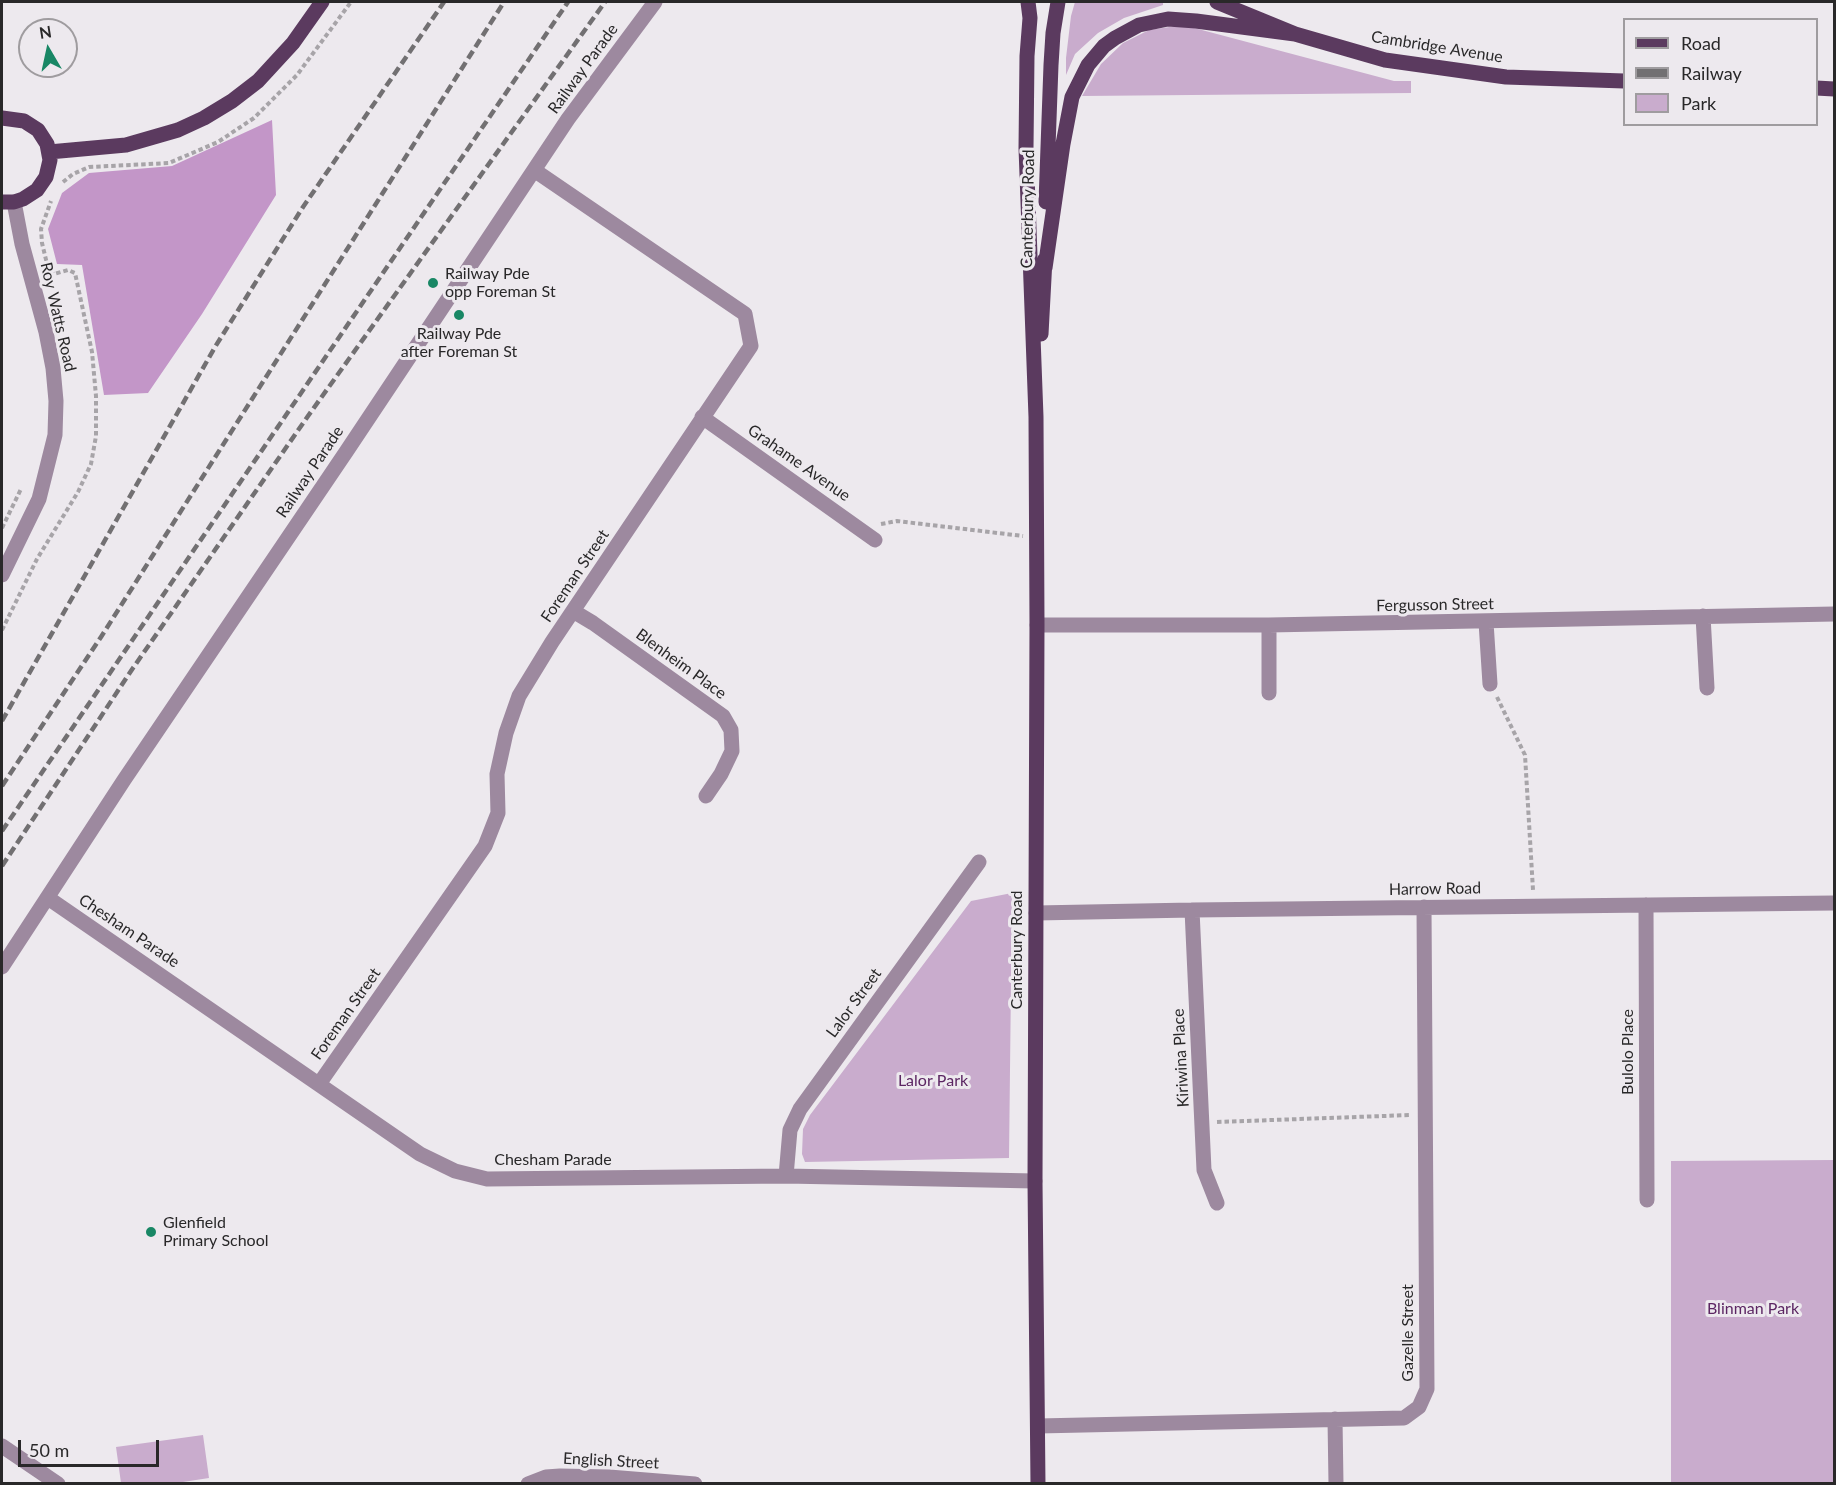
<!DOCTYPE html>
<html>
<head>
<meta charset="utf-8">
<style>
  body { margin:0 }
  #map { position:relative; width:1836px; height:1485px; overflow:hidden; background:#ede9ee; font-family:Lato,sans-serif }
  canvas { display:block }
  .frame { position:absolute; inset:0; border:3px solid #292829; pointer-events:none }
  .legend { position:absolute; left:1623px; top:18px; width:195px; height:108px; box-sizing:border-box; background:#ede9ee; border:2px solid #9f9c9f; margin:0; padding:8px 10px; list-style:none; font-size:18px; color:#292829 }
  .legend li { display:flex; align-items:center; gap:12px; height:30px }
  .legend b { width:30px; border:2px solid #9f9c9f }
  .north { position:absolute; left:18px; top:18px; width:60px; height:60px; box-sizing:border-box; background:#ede9ee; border:2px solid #9f9c9f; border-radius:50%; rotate:351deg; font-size:16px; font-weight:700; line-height:24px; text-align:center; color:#292829 }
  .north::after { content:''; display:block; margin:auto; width:21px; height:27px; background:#198765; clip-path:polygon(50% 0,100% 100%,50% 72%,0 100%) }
  .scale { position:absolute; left:18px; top:1440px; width:141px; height:27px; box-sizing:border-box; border:3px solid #292829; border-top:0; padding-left:8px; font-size:18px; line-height:21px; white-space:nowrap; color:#292829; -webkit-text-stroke:4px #ede9ee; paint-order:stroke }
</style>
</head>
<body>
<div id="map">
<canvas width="1836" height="1485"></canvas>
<div class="frame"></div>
<ul class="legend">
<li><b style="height:8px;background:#5b3a5f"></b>Road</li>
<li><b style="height:8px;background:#727072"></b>Railway</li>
<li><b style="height:16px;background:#c9accd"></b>Park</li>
</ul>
<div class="north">N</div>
<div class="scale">50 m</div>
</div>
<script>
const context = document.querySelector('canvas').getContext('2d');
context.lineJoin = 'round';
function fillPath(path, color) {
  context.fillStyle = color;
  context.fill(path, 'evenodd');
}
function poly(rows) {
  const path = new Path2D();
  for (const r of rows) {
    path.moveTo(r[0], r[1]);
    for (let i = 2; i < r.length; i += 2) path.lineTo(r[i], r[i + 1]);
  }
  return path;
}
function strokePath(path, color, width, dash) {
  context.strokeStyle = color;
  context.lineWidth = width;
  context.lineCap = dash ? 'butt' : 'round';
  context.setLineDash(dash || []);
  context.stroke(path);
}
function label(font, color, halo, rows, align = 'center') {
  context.font = font + ' Lato,sans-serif';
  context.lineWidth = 6;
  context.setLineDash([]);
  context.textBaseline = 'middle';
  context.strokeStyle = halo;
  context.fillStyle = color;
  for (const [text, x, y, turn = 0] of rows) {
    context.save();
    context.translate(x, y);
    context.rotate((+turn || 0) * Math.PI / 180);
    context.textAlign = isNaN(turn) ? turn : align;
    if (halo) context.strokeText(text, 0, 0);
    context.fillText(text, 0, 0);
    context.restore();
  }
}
const green = poly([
  [1075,2,1163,2,1163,5,1124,18,1098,33,1075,54,1066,75,1066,58,1071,16],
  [1183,25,1394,81,1411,81,1411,93,1082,96,1101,64,1123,43,1149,30],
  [1012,893,1009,1158,805,1162,802,1154,803,1129,810,1115,971,901],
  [1834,1160,1834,1483,1671,1483,1671,1161],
  [203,1435,209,1478,170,1484,121,1483,116,1447]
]);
const forest = poly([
  [272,120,276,195,202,314,148,393,104,395,82,265,57,264,48,229,62,193,89,173,172,166]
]);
const path = poly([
  [63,182,73,174,89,167,169,163,218,142,254,118,297,75,351,2],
  [881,524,897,521,1023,536],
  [2,528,21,489],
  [2,630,37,559,78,492,91,464,96,436,96,396,92,352,75,273,68,270,54,274,48,268,42,243,41,229,51,201],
  [1497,697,1525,755,1533,890],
  [1217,1122,1411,1115]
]);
const minor = poly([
  [702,417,875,540],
  [2,575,39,499,55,435,56,401,53,368,46,332,22,244,14,202],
  [573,611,593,623,723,716,731,730,732,751,721,774,706,796],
  [1703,616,1707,688],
  [1486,622,1490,684],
  [1037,625,1269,625,1834,614],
  [1269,693,1269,625],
  [48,898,420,1154,455,1171,487,1179,786,1176,1035,1181],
  [1646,905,1647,1200],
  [1192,910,1204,1170,1217,1203],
  [1036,913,1192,910,1834,903],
  [2,967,124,780,346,452,568,119,655,2],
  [319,1084,485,846,498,813,497,774,506,733,519,696,552,642,751,346,745,314,534,170],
  [786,1176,790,1130,800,1109,979,862],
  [1335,1419,1336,1484],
  [1038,1426,1404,1418,1419,1407,1427,1389,1424,907],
  [2,1446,58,1484],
  [528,1484,546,1477,560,1476,609,1477,695,1484]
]);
const major = poly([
  [1028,2,1030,18,1027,56,1026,148,1036,417,1037,625,1035,1181,1038,1484],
  [1217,2,1295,34,1385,60,1506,77,1624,81],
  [1816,88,1834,89],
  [2,118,24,121,38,130,47,144,50,160,46,177,37,190,23,199,14,202,2,202],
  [49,152,126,145,178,130,204,118,232,101,258,81,293,43,322,2],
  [1046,202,1051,65,1053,33,1058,2],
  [1045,268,1063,144,1072,97,1088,65,1104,46,1115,38,1139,25,1168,19,1196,21,1295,34],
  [1041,334,1045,259]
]);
const rail = poly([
  [2,721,215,347,303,207,444,2],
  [2,786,101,637,504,2],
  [2,831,568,2],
  [2,866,133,668,308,416,605,2]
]);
const markers = [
  [433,283,6,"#198765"],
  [459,315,6,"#198765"],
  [151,1232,6,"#198765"]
];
const streetNames = [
  ["Cambridge Avenue",1437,47,9],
  ["Railway Parade",583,69,-54],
  ["Canterbury Road",1028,209,-89],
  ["Roy Watts Road",58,317,77],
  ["Grahame Avenue",799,463,35],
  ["Railway Parade",310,472,-56],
  ["Foreman Street",575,576,-56],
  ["Fergusson Street",1435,605,-1],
  ["Blenheim Place",681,664,36],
  ["Harrow Road",1435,889,-1],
  ["Chesham Parade",129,931,34],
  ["Canterbury Road",1017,950,-90],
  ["Lalor Street",854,1003,-54],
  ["Foreman Street",346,1014,-55],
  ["Bulolo Place",1628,1052,-90],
  ["Kiriwina Place",1181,1058,-93],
  ["Chesham Parade",553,1160],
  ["Gazelle Street",1408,1333,-90],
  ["English Street",611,1461,3]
];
const poiNames = [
  ["Railway Pde",445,274],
  ["opp Foreman St",445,292],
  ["Railway Pde",459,334,"center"],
  ["after Foreman St",459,352,"center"],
  ["Glenfield",163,1223],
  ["Primary School",163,1241]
];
const parkNames = [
  ["Lalor Park",933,1081],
  ["Blinman Park",1753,1309]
];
fillPath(green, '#c9accd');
fillPath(forest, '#c396c8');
strokePath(path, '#a7a4a8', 4, [4.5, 3]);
strokePath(minor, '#9d899f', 15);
strokePath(major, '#5b3a5f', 15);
strokePath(rail, '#727072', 4.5, [9, 4.5]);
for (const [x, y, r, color] of markers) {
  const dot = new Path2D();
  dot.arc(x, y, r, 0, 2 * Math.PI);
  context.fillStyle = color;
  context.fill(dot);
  strokePath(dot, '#ede9ee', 2);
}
label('16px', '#292829', '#ede9ee', streetNames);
label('16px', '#292829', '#ede9ee', poiNames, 'left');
label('16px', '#5c2663', '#ede9ee', parkNames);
</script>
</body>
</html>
